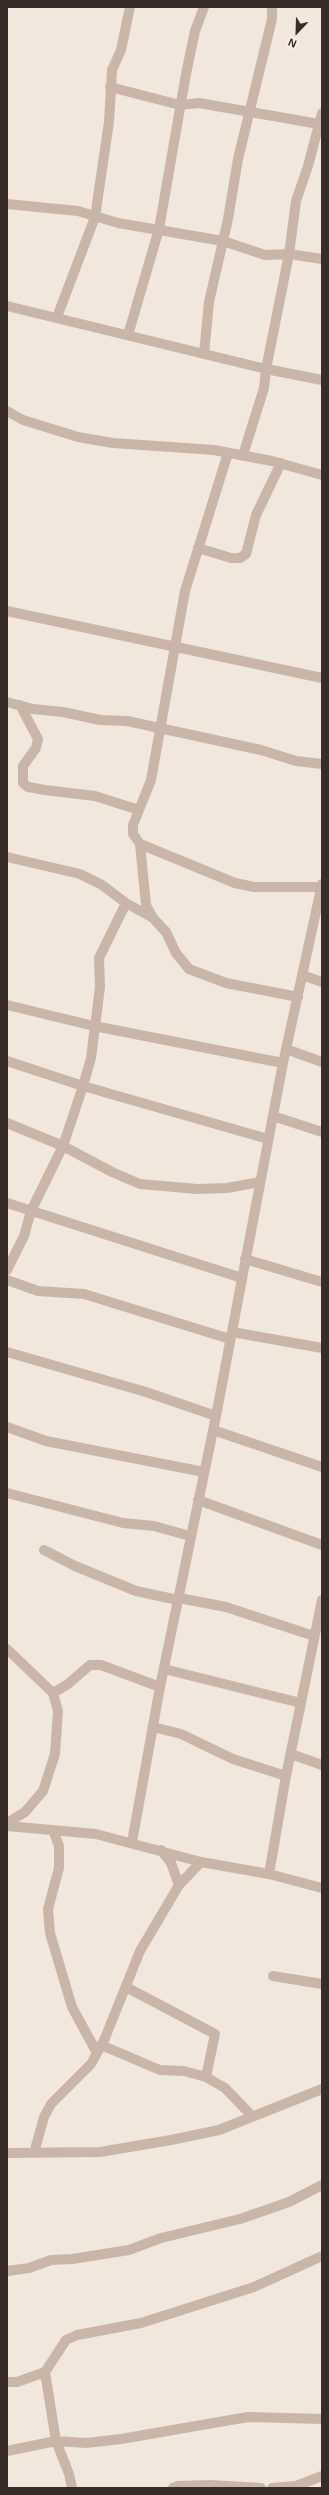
<!DOCTYPE html>
<html>
<head>
<meta charset="utf-8">
<style>
  body { margin:0 }
  #map { position:relative; width:329px; height:2495px; overflow:hidden; background:#f2e7dc; font-family:Arial,sans-serif }
  canvas { display:block }
  .frame { position:absolute; inset:0; border:8px solid #372c28; pointer-events:none }
  .north { position:absolute; left:277px; top:12px; width:40px; height:40px; -webkit-text-stroke:3px #faf1e8; paint-order:stroke; rotate:203deg; font-size:11px; font-weight:700; line-height:16px; text-align:center; color:#372c28 }
  .north::after { content:''; display:block; margin:auto; width:14px; height:18px; background:#372c28; clip-path:polygon(50% 0,100% 100%,50% 72%,0 100%) }
</style>
</head>
<body>
<div id="map">
<canvas width="329" height="2495"></canvas>
<div class="frame"></div>
<div class="north">N</div>
</div>
<script>
const context = document.querySelector('canvas').getContext('2d');
context.lineJoin = 'round';
function poly(rows) {
  const path = new Path2D();
  for (const r of rows) {
    path.moveTo(r[0], r[1]);
    for (let i = 2; i < r.length; i += 2) path.lineTo(r[i], r[i + 1]);
  }
  return path;
}
function strokePath(path, color, width, dash) {
  context.strokeStyle = color;
  context.lineWidth = width;
  context.lineCap = dash ? 'butt' : 'round';
  context.setLineDash(dash || []);
  context.stroke(path);
}
const minor = poly([
  [110,87,180,105,199,103,319,124],
  [7,204,78,211,118,223,223,241,265,255,289,254,322,259],
  [7,306,266,369,322,380],
  [57,317,95,217,109,122,112,70,121,50,130,7],
  [128,335,159,229,186,74,195,31,204,7],
  [204,354,209,302,228,219,238,159,272,19,272,7],
  [7,411,23,420,78,437,113,443,214,450,272,461,322,475],
  [228,453,185,591,151,780,133,825,133,834,140,844,146,905,153,918,166,932,176,953,189,969,226,983,298,997],
  [243,455,264,388,266,369,289,254,296,201,308,166,322,113],
  [198,548,231,558,240,558,246,554,256,515,281,463],
  [7,611,322,678],
  [7,702,33,709,63,712,100,720,127,721,261,750,296,761,322,764],
  [20,705,38,739,36,748,23,766,23,783,28,787,45,790,95,796,139,810],
  [140,844,235,883,254,887,321,887],
  [7,857,80,874,102,885,126,903,153,918],
  [302,975,322,982],
  [7,1005,94,1026,283,1063],
  [286,1049,322,1062],
  [7,1061,83,1086,268,1139],
  [273,1116,322,1132],
  [7,1123,63,1146,112,1172,140,1184,197,1189,227,1188,260,1182],
  [7,1203,242,1278],
  [245,1259,322,1282],
  [7,1270,24,1236,31,1211,63,1146,83,1086,91,1058,100,987,99,958,126,903],
  [7,1280,38,1291,84,1294,230,1339],
  [232,1332,322,1348],
  [7,1352,146,1392,216,1416],
  [7,1427,46,1441,204,1472],
  [213,1430,322,1467],
  [7,1493,123,1523,154,1526,190,1536],
  [198,1500,322,1545],
  [44,1550,75,1566,136,1591,178,1600],
  [179,1598,226,1607,314,1636],
  [7,1649,53,1693,58,1711,55,1754,43,1791,25,1812,7,1823],
  [164,1669,301,1703],
  [53,1693,68,1684,90,1665,101,1665,160,1687],
  [153,1727,181,1734,233,1759,286,1776],
  [291,1754,322,1765],
  [7,1826,96,1834,201,1862,269,1874,322,1888],
  [53,1830,59,1846,59,1868,48,1909,50,1933,72,2007,97,2053],
  [132,1842,160,1687,216,1416,283,1063,322,884],
  [161,1850,171,1863,179,1885],
  [269,1874,286,1776,322,1600],
  [273,1976,322,1984],
  [126,1987,215,2034,206,2077],
  [101,2045,160,2070,184,2071,206,2077,225,2088,252,2116],
  [7,2153,100,2152,171,2140,219,2130,322,2089],
  [34,2153,44,2117,51,2104,91,2064,105,2038,140,1951,179,1885,201,1862],
  [7,2271,29,2268,51,2260,72,2259,129,2250,161,2238,240,2219,289,2202,322,2185],
  [45,2372,56,2441,69,2474,72,2488],
  [7,2382,17,2382,45,2372,66,2340,77,2335,141,2323,254,2287,322,2256],
  [7,2451,56,2441,86,2443,121,2439,248,2417,322,2419],
  [173,2488,178,2486,210,2485,261,2488],
  [272,2488,296,2486,322,2476]
]);
strokePath(minor, '#cab6a8', 10);
</script>
</body>
</html>
